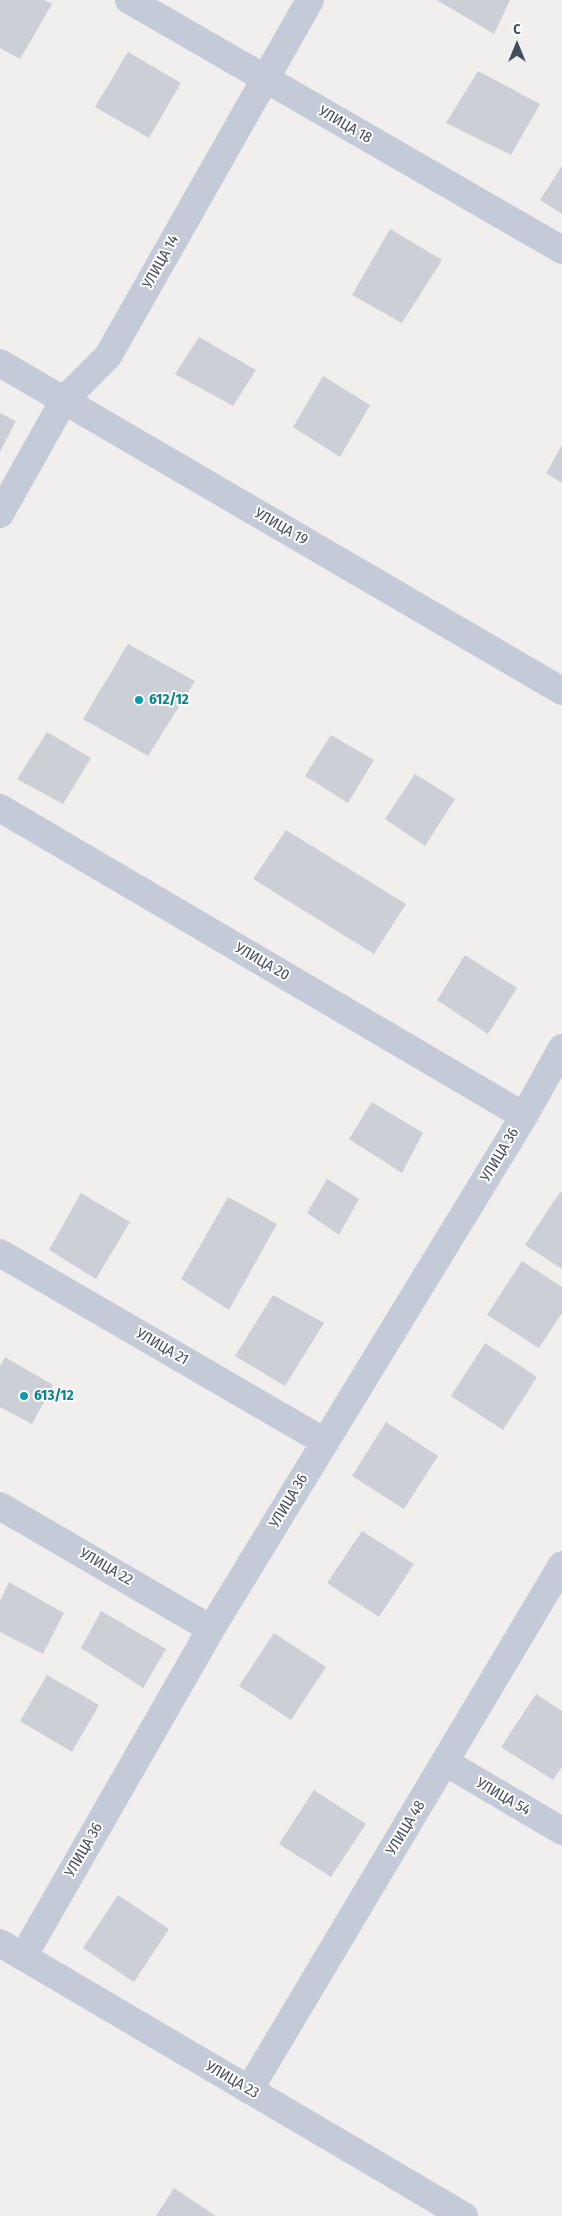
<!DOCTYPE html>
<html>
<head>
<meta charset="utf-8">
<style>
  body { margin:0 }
  #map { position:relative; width:562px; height:2216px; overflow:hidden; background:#f1efee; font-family:"Fira Sans Condensed",sans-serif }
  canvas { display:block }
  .north { position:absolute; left:492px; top:20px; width:50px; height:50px; -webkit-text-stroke:4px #fff; paint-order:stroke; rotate:0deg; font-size:14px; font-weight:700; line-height:20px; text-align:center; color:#454d5e }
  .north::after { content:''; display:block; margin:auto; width:18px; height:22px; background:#454d5e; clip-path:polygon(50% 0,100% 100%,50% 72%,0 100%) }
</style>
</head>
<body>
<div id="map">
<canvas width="562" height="2216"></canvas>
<div class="north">С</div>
</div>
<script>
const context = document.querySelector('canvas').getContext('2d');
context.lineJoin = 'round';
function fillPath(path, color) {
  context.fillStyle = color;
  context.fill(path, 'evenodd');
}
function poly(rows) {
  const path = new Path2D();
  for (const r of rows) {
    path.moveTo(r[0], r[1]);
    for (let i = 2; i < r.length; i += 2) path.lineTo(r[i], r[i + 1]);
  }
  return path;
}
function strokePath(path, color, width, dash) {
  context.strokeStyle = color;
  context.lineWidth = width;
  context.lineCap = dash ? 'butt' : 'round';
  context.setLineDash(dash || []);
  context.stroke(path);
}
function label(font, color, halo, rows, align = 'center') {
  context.font = font + ' "Fira Sans Condensed",sans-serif';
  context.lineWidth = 4;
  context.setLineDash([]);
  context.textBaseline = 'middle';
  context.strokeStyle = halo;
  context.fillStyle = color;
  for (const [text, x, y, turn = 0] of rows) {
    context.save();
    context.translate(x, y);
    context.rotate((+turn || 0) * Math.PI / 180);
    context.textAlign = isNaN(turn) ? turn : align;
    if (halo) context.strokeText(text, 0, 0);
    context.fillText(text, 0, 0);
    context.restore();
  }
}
const building = poly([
  [0,0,44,0,52,4,20,59,0,48],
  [437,0,510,0,494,34],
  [128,52,181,83,149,138,95,107],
  [478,71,540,104,511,155,446,123],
  [562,166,562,214,540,200],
  [390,229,442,260,402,323,352,295],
  [199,337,256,370,233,406,175,374],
  [323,376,370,405,340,457,293,427],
  [0,413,16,421,0,452],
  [562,445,562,483,546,473],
  [128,644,195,681,148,756,83,719],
  [47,732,91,758,63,804,17,779],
  [331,735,374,760,348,803,305,776],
  [415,774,455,799,425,846,385,819],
  [286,830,406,904,374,954,253,879],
  [465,955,517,988,488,1034,437,1000],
  [372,1102,423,1133,402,1173,349,1139],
  [327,1179,359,1199,339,1235,307,1213],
  [560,1192,562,1193,562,1269,525,1245],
  [81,1193,130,1222,96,1279,49,1250],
  [228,1197,277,1224,229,1310,181,1279],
  [522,1261,562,1287,562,1313,539,1348,487,1315],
  [273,1295,324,1323,285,1386,235,1356],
  [485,1343,537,1377,503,1430,451,1396],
  [5,1357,53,1385,32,1424,0,1407,0,1366],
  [386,1422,438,1456,404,1509,352,1476],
  [362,1531,414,1564,379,1617,327,1583],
  [9,1582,64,1613,43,1654,0,1632,0,1601],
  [101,1611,166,1649,143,1688,81,1648],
  [274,1633,326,1667,291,1720,239,1686],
  [47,1675,99,1705,72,1752,20,1721],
  [536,1694,562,1711,562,1767,553,1780,501,1747],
  [314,1790,366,1824,331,1877,279,1844],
  [118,1895,169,1929,134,1982,83,1948],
  [174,2188,216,2216,156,2216]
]);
const minor = poly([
  [129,0,562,250],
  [0,363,562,691],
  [0,514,64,400,108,356,310,0],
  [0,808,524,1116],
  [0,1253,325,1442],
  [0,1506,211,1629],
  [445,1762,562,1831],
  [0,1943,464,2216],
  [23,1957,211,1629,524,1116,562,1048],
  [249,2090,562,1565]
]);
const markers = [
  [139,700,5,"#0f9aa8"],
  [24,1396,5,"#0f9aa8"]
];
const streetNames = [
  ["УЛИЦА 18",345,125,30],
  ["УЛИЦА 14",161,262,-61],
  ["УЛИЦА 19",281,527,30],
  ["УЛИЦА 20",262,962,30],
  ["УЛИЦА 36",500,1155,-59],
  ["УЛИЦА 21",162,1347,30],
  ["УЛИЦА 36",289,1501,-59],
  ["УЛИЦА 22",106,1567,30],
  ["УЛИЦА 54",503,1797,30],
  ["УЛИЦА 48",406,1828,-59],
  ["УЛИЦА 36",84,1850,-60],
  ["УЛИЦА 23",232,2080,30]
];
const cultureNames = [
  ["612/12",149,700],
  ["613/12",34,1396]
];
fillPath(building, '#cdcfd7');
strokePath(minor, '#c4cad8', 28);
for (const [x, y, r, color] of markers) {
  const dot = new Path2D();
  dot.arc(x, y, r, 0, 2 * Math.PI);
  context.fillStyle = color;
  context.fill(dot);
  strokePath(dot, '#fff', 2);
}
label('15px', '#454d5e', '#fff', streetNames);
label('bold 15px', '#0d838f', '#fff', cultureNames, 'left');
</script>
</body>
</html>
